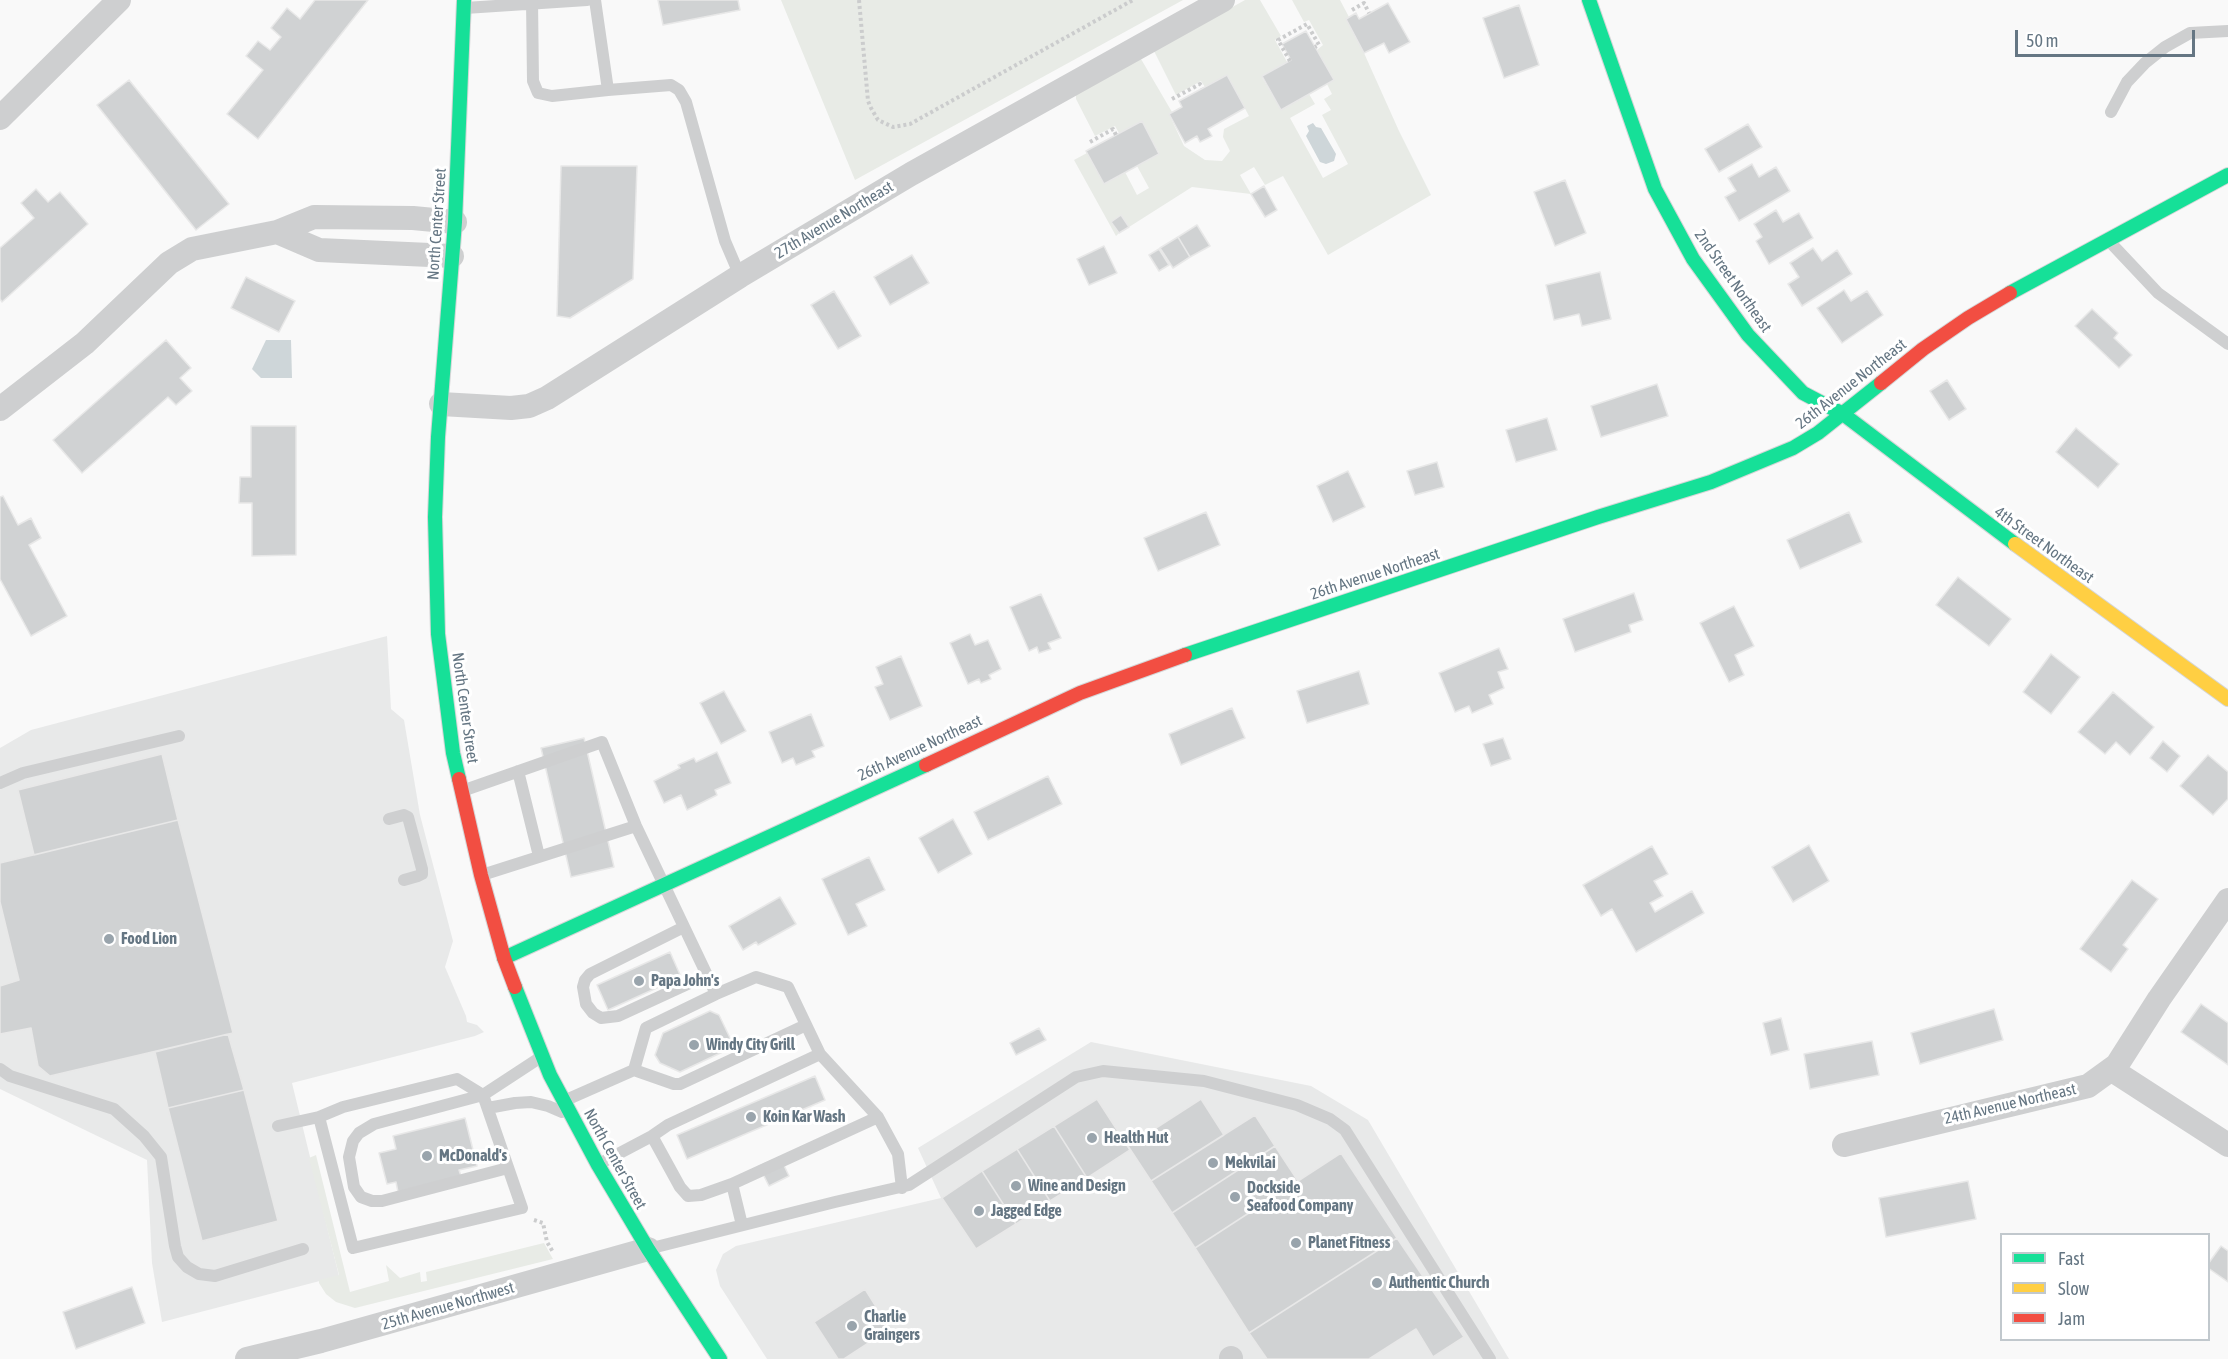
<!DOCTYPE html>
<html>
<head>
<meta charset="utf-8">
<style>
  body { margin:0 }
  #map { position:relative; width:2228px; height:1359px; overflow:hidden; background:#f9f9f9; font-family:"Asap Condensed",sans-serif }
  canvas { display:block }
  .legend { position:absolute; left:2000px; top:1233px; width:210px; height:108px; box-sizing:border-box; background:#fff; border:2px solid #c1c8cd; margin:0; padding:8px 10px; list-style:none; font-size:18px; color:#657683 }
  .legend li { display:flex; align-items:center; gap:12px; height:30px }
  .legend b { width:30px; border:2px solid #c1c8cd }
  .scale { position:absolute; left:2015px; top:30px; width:180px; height:27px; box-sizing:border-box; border:3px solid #657683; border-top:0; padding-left:8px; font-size:18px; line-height:21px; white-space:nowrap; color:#657683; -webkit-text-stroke:4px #fff; paint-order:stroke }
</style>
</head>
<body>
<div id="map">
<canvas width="2228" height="1359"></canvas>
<ul class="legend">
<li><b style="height:8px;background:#16e098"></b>Fast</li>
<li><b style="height:8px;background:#ffcf43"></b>Slow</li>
<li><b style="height:8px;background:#f24e42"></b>Jam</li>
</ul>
<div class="scale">50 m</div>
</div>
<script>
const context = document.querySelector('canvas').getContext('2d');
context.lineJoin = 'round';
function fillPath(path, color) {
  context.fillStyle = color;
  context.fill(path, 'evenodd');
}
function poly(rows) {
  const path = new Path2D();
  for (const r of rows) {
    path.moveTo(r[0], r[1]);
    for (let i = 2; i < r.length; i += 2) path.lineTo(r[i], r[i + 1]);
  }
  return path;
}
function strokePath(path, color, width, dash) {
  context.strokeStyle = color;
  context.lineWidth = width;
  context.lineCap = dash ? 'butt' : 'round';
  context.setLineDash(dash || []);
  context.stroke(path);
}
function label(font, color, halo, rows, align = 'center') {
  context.font = font + ' "Asap Condensed",sans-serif';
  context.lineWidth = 6;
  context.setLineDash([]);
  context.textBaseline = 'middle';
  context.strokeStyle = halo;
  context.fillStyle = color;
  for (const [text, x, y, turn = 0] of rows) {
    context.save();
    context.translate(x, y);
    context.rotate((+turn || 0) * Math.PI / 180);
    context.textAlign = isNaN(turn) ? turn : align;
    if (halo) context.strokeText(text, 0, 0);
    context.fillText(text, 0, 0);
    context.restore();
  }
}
const built = poly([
  [387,636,391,709,404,720,420,815,453,941,445,967,466,1016,467,1022,477,1025,484,1032,475,1036,292,1083,339,1276,162,1322,152,1263,147,1160,0,1089,0,748,31,730],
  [1091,1042,1311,1086,1368,1120,1509,1359,767,1359,720,1286,716,1270,723,1254,736,1246,941,1198,918,1148]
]);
const green = poly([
  [781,0,1183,0,855,180],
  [1245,0,1260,0,1281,36,1275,40,1287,62,1262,77,1281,110,1309,94,1315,104,1290,118,1323,178,1348,164,1322,115,1331,110,1324,99,1332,94,1327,84,1334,80,1317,50,1323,45,1309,20,1304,22,1292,0,1340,0,1349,17,1346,19,1364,53,1399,131,1431,195,1328,255,1283,176,1265,185,1254,167,1240,175,1251,194,1192,187,1129,227,1121,216,1112,222,1119,233,1116,236,1074,160,1087,153,1104,183,1125,172,1137,195,1149,188,1137,166,1159,153,1142,122,1119,133,1115,126,1095,136,1076,99,1076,92,1141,59,1172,112,1169,114,1184,146,1205,160,1222,161,1230,151,1223,137,1224,129,1249,116,1227,75,1205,87,1201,81,1176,95,1154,51],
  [316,1155,350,1292,389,1281,386,1265,400,1278,420,1272,421,1282,427,1281,426,1272,544,1243,553,1259,355,1308,336,1302,326,1294,319,1283,319,1280,339,1275,309,1158]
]);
const water = poly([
  [1313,123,1316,127,1321,128,1336,154,1334,161,1326,164,1320,162,1306,136,1309,131,1307,126],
  [266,340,291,340,292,378,261,378,252,369]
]);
const building = poly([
  [315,0,368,0,258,139,227,114,263,70,246,56,258,41,270,50,281,37,271,28,287,8,300,19,315,0],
  [658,0,738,0,740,10,663,25,658,0],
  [1388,3,1410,42,1389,53,1384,43,1364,53,1346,19,1356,13,1359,19,1388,3],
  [1519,5,1539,65,1504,78,1483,18,1519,5],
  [1306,31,1334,80,1281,110,1262,76,1291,60,1282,44,1306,31],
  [1227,75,1245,108,1208,129,1212,136,1200,142,1197,136,1185,143,1169,114,1182,107,1179,101,1227,75],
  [129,80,229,204,196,230,97,105,129,80],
  [1142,121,1159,154,1104,184,1086,151,1142,121],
  [1748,124,1762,147,1719,172,1705,149,1748,124],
  [1752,164,1759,177,1776,167,1790,191,1739,221,1725,197,1736,191,1728,178,1752,164],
  [561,166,637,166,633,279,570,318,557,316,561,166],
  [1565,180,1586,233,1555,246,1534,192,1565,180],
  [1264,186,1277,210,1265,217,1251,194,1264,186],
  [36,189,48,202,60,192,88,224,2,302,0,299,0,248,34,218,21,203,36,189],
  [1776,210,1783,222,1799,213,1813,238,1769,264,1756,241,1762,237,1754,224,1776,210],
  [1121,215,1129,227,1119,233,1111,222,1121,215],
  [1197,225,1210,246,1190,257,1178,237,1197,225],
  [1178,237,1190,257,1173,268,1160,248,1178,237],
  [1104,246,1117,273,1089,285,1077,259,1104,246],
  [1813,248,1822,261,1837,250,1852,274,1802,306,1788,284,1799,277,1790,263,1813,248],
  [1159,249,1169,265,1159,271,1149,255,1159,249],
  [912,255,929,283,890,305,874,277,912,255],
  [1600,272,1611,319,1582,326,1579,314,1554,320,1546,285,1600,272],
  [246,277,295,301,279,332,231,308,246,277],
  [1844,290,1851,301,1867,291,1883,315,1842,343,1817,308,1844,290],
  [834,291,861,336,838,349,811,305,834,291],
  [2092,309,2118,333,2114,338,2132,355,2119,368,2075,326,2092,309],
  [166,340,191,368,180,378,192,391,176,405,168,397,82,473,53,440,166,340],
  [1947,380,1966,409,1949,420,1930,391,1947,380],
  [1657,384,1668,416,1601,437,1591,406,1657,384],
  [1547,418,1557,450,1516,462,1506,430,1547,418],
  [251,426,296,426,296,555,252,556,252,503,239,503,240,477,251,477,251,426],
  [2076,428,2119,464,2098,488,2056,452,2076,428],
  [1437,462,1444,487,1415,495,1407,471,1437,462],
  [1348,471,1365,507,1333,522,1317,486,1348,471],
  [3,496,18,525,31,518,41,538,29,545,67,616,31,636,0,579,0,497,3,496],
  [1206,512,1220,545,1158,571,1144,538,1206,512],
  [1849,512,1862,542,1800,569,1787,540,1849,512],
  [1958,577,2011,619,1989,646,1936,605,1958,577],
  [1634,593,1643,620,1629,625,1631,632,1575,652,1563,619,1634,593],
  [1041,594,1061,638,1048,643,1051,649,1039,653,1037,647,1029,651,1010,607,1041,594],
  [1734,606,1754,646,1735,655,1744,675,1729,682,1700,623,1734,606],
  [970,634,975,645,988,640,1001,669,989,675,991,679,981,683,979,679,968,684,950,643,970,634],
  [1499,648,1508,669,1498,672,1504,688,1489,695,1493,704,1472,713,1469,706,1455,712,1439,673,1499,648],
  [2051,654,2080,677,2051,714,2023,692,2051,654],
  [901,656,922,706,890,720,875,687,883,684,876,667,901,656],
  [1359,671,1369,704,1307,723,1297,691,1359,671],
  [724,691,746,731,721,744,700,703,724,691],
  [2113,692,2154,727,2130,755,2116,742,2105,754,2078,732,2113,692],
  [1232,708,1245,738,1181,765,1169,734,1232,708],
  [811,714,824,746,812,751,815,757,796,765,793,758,782,763,769,732,811,714],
  [584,738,614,867,571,877,541,748,584,738],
  [1503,738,1511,759,1491,766,1483,744,1503,738],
  [2163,741,2180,756,2167,772,2150,758,2163,741],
  [717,752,731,783,715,790,717,795,687,810,681,795,664,803,654,781,680,768,678,765,694,758,696,762,717,752],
  [162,754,178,820,34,855,18,790,162,754],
  [2208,755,2228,772,2228,799,2213,815,2180,786,2208,755],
  [1048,776,1062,804,988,840,974,812,1048,776],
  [953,819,972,854,938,873,919,838,953,819],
  [178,820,233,1033,50,1076,38,1066,31,1028,0,1034,0,986,19,980,0,902,0,863,178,820],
  [1809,845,1829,881,1793,902,1772,867,1809,845],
  [1652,846,1668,874,1654,881,1663,896,1650,903,1655,912,1692,891,1704,913,1636,952,1612,909,1601,916,1583,885,1652,846],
  [869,857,885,890,856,904,867,926,848,935,822,879,869,857],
  [2132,880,2158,899,2123,945,2128,949,2111,972,2080,949,2132,880],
  [780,897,796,924,758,945,756,942,743,950,729,926,780,897],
  [670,952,681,977,608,1010,597,985,670,952],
  [2201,1004,2228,1023,2228,1065,2181,1032,2201,1004],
  [1994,1009,2003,1040,1920,1064,1911,1033,1994,1009],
  [710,1011,719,1015,731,1040,729,1049,680,1072,660,1063,655,1055,663,1033,710,1011],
  [1781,1018,1789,1050,1771,1055,1763,1023,1781,1018],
  [1039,1028,1046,1040,1016,1055,1010,1043,1039,1028],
  [228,1034,244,1090,168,1108,155,1052,228,1034],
  [1872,1041,1879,1075,1810,1089,1804,1054,1872,1041],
  [815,1076,825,1100,687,1159,677,1135,815,1076],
  [244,1090,278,1221,202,1241,168,1108,244,1090],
  [1097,1099,1130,1150,1087,1178,1054,1126,1097,1099],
  [1201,1099,1224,1135,1151,1181,1128,1146,1201,1099],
  [1255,1115,1275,1146,1172,1213,1151,1181,1255,1115],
  [465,1118,477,1166,459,1170,461,1176,398,1192,396,1182,387,1184,379,1153,396,1149,393,1136,465,1118],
  [1054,1126,1087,1178,1050,1201,1017,1149,1054,1126],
  [1275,1146,1298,1181,1195,1248,1172,1213,1275,1146],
  [1017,1149,1050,1201,1016,1224,982,1171,1017,1149],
  [1341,1153,1397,1238,1249,1333,1195,1248,1341,1153],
  [780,1157,789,1176,769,1186,759,1166,780,1157],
  [982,1171,1016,1224,976,1249,942,1198,982,1171],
  [1968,1181,1976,1219,1886,1237,1879,1198,1968,1181],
  [1397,1238,1464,1337,1433,1357,1416,1329,1369,1359,1267,1359,1249,1333,1397,1238],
  [2221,1246,2228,1251,2228,1282,2208,1268,2208,1264,2221,1246],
  [132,1287,145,1323,76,1349,63,1312,132,1287],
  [865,1289,890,1329,844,1359,838,1359,814,1322,865,1289]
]);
const path = poly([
  [859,0,868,101,871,108,878,120,893,127,910,124,1133,0],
  [1352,10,1364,3,1369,13],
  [1290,61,1278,40,1307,24,1319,45,1315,47],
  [1172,99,1200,84,1202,88],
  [1090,142,1113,129,1116,135],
  [534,1220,543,1223,547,1242,553,1252]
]);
const lane = poly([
  [532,0,533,81,538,93,552,96,608,90,595,0],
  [465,8,587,0],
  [608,90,671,85,679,90,686,102,725,241,740,276],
  [2111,112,2127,82,2145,63,2165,47,2190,33,2228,31],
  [2109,241,2158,293,2228,344],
  [518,771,539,856],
  [0,783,23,773,179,736],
  [462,791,602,742,636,826,716,994,756,977,788,987,820,1054],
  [389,819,404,815,408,817,422,869,422,874,418,876,404,880],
  [482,875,636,826],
  [684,927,590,974,585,980,583,987,586,1004,593,1013,601,1018,618,1016,707,975],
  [716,994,646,1028,634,1070,674,1084,680,1084,806,1025],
  [0,1069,10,1076,114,1109,144,1136,161,1157,175,1246,178,1257,187,1267,199,1274,215,1276,303,1249],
  [566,1100,634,1070],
  [488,1108,515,1103,531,1102,548,1106,562,1112],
  [278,1126,319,1117,343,1107,457,1079,483,1095,522,1208,353,1248,319,1117],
  [652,1136,680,1187,688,1196,701,1195,732,1184,742,1225],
  [599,1164,652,1136,668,1125,820,1054,878,1117,898,1154,902,1188],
  [508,1168,382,1201,372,1201,361,1197,354,1187,349,1157,353,1141,359,1133,374,1124,483,1095,541,1057],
  [732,1184,878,1117],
  [652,1248,835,1202,909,1185,1076,1077,1103,1071,1204,1081,1297,1105,1330,1119,1345,1130,1490,1359]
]);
const street = poly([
  [0,118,119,0],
  [277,232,319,250,452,256],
  [441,404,511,408,529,406,547,398,740,276,911,174,1223,0],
  [0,409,85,343,169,263,192,249,277,232,314,217,413,218,455,222],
  [2112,1070,2228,1145],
  [1844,1145,2088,1086,2117,1065,2159,999,2228,900],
  [1231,1358,1231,1359],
  [247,1359,321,1341,648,1249]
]);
const fast = poly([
  [1589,0,1655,189,1693,259,1748,335,1803,393,1843,414,2015,544],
  [2010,293,2228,175],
  [1185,655,1598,517,1711,482,1793,448,1818,433,1881,383],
  [459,779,453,753,438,634,435,517,438,437,455,222,464,0],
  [504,958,926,765],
  [515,987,550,1075,598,1165,648,1249,720,1359]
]);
const slow = poly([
  [2015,544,2228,699]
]);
const jam = poly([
  [1881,383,1923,349,1968,318,2010,293],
  [926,765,1080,693,1185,655],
  [459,779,481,875,504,958,515,987]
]);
const markers = [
  [109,939,6,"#99a4ac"],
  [639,981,6,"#99a4ac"],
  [694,1045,6,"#99a4ac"],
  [751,1117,6,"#99a4ac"],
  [1092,1138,6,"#99a4ac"],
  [427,1156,6,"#99a4ac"],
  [1213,1163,6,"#99a4ac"],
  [1016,1186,6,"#99a4ac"],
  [1235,1197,6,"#99a4ac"],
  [979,1211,6,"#99a4ac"],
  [1296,1243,6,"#99a4ac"],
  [1377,1283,6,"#99a4ac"],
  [852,1326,6,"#99a4ac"]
];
const streetNames = [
  ["27th Avenue Northeast",834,220,-31],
  ["North Center Street",437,224,-86],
  ["2nd Street Northeast",1733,281,55],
  ["26th Avenue Northeast",1851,384,-38],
  ["4th Street Northeast",2044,545,36],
  ["26th Avenue Northeast",1375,574,-18],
  ["North Center Street",465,708,82],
  ["26th Avenue Northeast",920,748,-25],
  ["24th Avenue Northeast",2010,1104,-13],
  ["North Center Street",615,1159,61],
  ["25th Avenue Northwest",448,1306,-16]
];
const poiNames = [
  ["Food Lion",121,939],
  ["Papa John's",651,981],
  ["Windy City Grill",706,1045],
  ["Koin Kar Wash",763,1117],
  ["Health Hut",1104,1138],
  ["McDonald's",439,1156],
  ["Mekvilai",1225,1163],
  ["Wine and Design",1028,1186],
  ["Dockside",1247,1188],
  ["Seafood Company",1247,1206],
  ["Jagged Edge",991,1211],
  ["Planet Fitness",1308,1243],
  ["Authentic Church",1389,1283],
  ["Charlie",864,1317],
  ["Graingers",864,1335]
];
fillPath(built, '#e8e9e9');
fillPath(green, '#e8ebe6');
fillPath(water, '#ced6d9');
fillPath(building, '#d0d2d3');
strokePath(building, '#e8e8e8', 1.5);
strokePath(fast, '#d5d6d7', 16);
strokePath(slow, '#d5d6d7', 16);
strokePath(jam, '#d5d6d7', 16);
strokePath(path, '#cbcccd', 4, [3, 3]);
strokePath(lane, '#cecfd0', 12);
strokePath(street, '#cecfd0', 24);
strokePath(fast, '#16e098', 14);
strokePath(slow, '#ffcf43', 14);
strokePath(jam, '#f24e42', 14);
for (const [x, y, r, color] of markers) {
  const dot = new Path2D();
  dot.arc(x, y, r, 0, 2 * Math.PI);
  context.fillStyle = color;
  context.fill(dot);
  strokePath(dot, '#fff', 2);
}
label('16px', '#657683', '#fff', streetNames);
label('bold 16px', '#657683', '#fff', poiNames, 'left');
</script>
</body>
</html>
